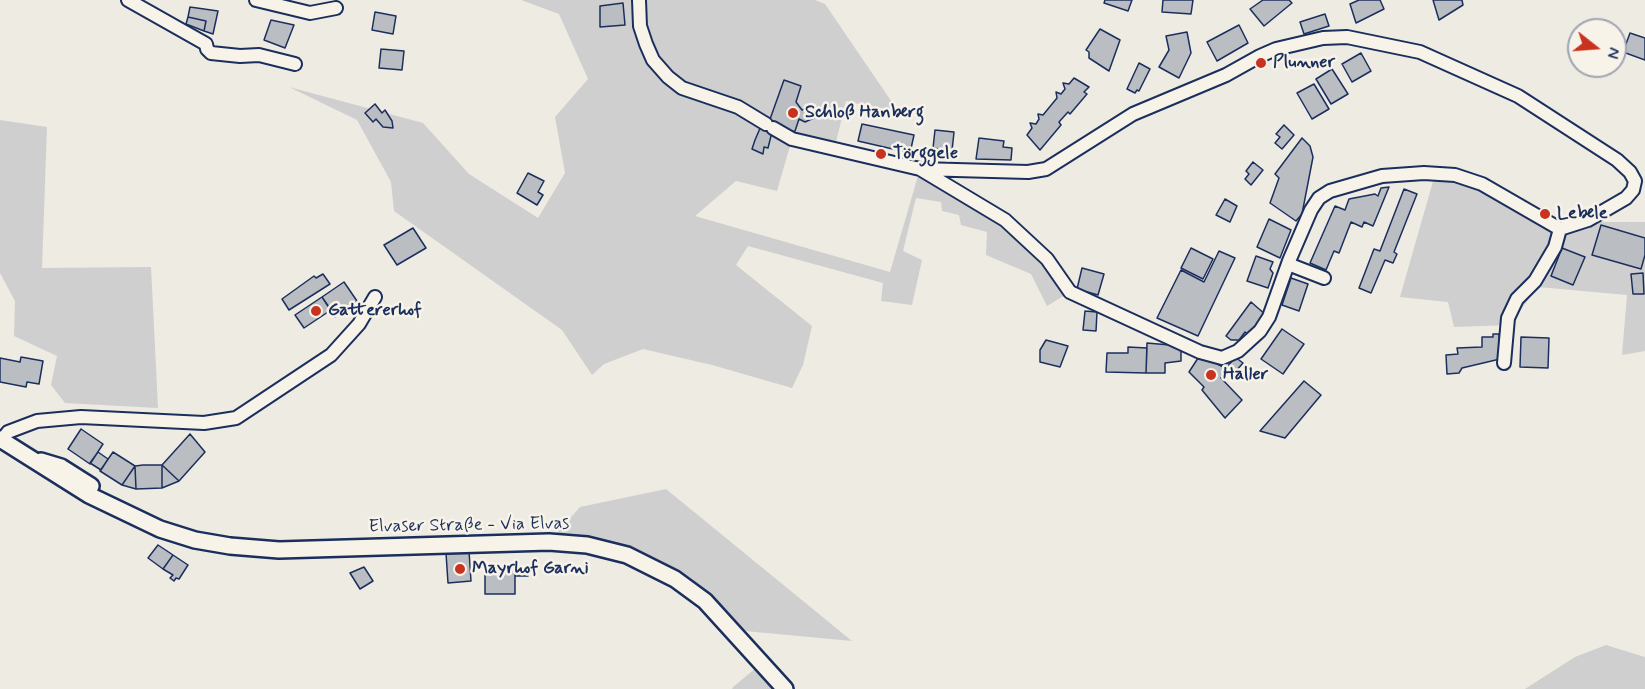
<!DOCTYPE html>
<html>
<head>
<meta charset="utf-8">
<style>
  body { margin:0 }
  #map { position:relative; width:1645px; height:689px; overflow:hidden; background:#eeebe2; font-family:Mynerve,sans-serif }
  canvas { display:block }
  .north { position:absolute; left:1567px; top:18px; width:60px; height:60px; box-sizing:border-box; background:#f7f3e8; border:2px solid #9fa5b1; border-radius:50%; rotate:107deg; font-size:16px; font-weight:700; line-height:24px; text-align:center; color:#1b2f5e }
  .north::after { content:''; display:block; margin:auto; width:21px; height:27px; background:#c8321e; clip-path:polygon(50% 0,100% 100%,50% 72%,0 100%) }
</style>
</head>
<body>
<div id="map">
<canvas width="1645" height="689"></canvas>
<div class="north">N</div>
</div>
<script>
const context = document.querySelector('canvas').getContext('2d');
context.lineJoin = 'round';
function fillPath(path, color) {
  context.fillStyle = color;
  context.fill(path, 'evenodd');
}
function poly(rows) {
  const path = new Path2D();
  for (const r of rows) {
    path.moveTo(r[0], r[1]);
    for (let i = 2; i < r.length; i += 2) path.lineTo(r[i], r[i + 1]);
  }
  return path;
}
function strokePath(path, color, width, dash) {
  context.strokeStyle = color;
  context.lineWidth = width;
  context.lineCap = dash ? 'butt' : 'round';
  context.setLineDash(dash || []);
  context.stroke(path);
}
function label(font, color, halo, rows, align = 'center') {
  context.font = font + ' Mynerve,sans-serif';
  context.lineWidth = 5;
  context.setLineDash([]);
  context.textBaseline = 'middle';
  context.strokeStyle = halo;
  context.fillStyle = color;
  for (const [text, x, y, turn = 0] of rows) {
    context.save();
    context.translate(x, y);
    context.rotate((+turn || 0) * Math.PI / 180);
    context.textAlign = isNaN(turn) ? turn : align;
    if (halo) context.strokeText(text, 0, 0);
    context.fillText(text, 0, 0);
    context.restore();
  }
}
const green = poly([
  [521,0,815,0,825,4,900,114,846,101,834,150,792,139,777,191,736,181,695,216,890,272,920,169,1005,220,1070,292,1047,306,1031,274,986,255,987,232,961,225,959,215,942,211,941,202,916,198,903,251,922,260,912,305,881,301,883,283,748,246,736,265,812,326,803,365,792,388,712,365,643,349,604,364,592,375,562,330,394,211,391,182,357,120,289,87,423,123,469,174,538,218,565,173,555,117,588,79,559,14],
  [0,120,47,127,42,268,151,267,158,408,65,403,51,385,57,356,14,336,15,301,0,273],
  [1436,171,1451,172,1561,222,1645,222,1645,351,1622,355,1627,295,1538,287,1509,325,1454,327,1448,302,1400,297],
  [666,489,852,641,745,631,741,638,650,565,549,542,580,507],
  [1606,645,1645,657,1645,689,1525,689,1575,657],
  [763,662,785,689,732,689,733,687]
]);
const building = poly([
  [1105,0,1132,0,1128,11,1104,3,1105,0],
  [1163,0,1193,0,1191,14,1162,12,1163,0],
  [1263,0,1289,0,1292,3,1264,26,1250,9,1263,0],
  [1359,0,1380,0,1384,9,1356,23,1350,4,1359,0],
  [1433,0,1462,0,1463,5,1439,20,1433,0],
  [623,3,625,25,600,27,600,6,623,3],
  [190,7,218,11,213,34,204,31,206,21,188,17,190,7],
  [375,12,396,16,393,34,372,30,375,12],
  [1325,14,1329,26,1304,34,1300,22,1325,14],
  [188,17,206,21,204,31,186,24,188,17],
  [271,20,294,25,285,48,264,40,271,20],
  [1239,25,1248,43,1217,61,1207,42,1239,25],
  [1100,29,1120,40,1109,71,1089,58,1089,52,1086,50,1100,29],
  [1187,32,1191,53,1179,78,1159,67,1169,50,1166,36,1187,32],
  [1630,33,1645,38,1645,60,1623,52,1630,33],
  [381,49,404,51,402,70,379,68,381,49],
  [1361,53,1371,71,1352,82,1342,64,1361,53],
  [1139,63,1150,69,1139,91,1137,90,1135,93,1127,89,1139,63],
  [1332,69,1348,94,1331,104,1316,79,1332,69],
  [1074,78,1089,87,1084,92,1087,94,1070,114,1068,112,1059,122,1061,125,1040,150,1027,135,1032,128,1030,123,1036,124,1039,119,1038,114,1043,115,1057,98,1056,92,1061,94,1065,89,1063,83,1069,84,1074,78],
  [784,80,801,86,796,102,802,110,811,106,816,117,805,122,799,119,795,131,772,132,768,148,764,147,763,154,752,149,755,140,761,126,769,122,784,80],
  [1314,84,1329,109,1312,119,1297,93,1314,84],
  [375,104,382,113,385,110,392,121,393,128,383,127,376,119,373,122,365,113,375,104],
  [862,124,914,135,910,153,858,141,862,124],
  [1284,125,1294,135,1282,149,1275,143,1280,137,1276,134,1284,125],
  [935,130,954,132,952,151,933,148,935,130],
  [979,138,1004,141,1003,147,1012,148,1011,160,976,159,979,138],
  [1302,138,1310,146,1313,157,1302,214,1296,221,1270,203,1279,178,1275,174,1302,138],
  [1253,162,1263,170,1251,185,1245,179,1249,174,1246,171,1253,162],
  [528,173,544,181,538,192,543,195,537,205,517,193,528,173],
  [1389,187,1373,226,1364,222,1362,227,1351,222,1339,253,1334,251,1326,270,1310,263,1335,206,1345,210,1349,199,1375,194,1378,196,1381,188,1389,187],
  [1404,189,1417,194,1394,252,1397,254,1393,263,1385,260,1371,293,1359,288,1374,249,1380,251,1404,189],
  [1225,199,1237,206,1230,222,1216,215,1225,199],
  [1269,219,1291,230,1280,258,1257,247,1269,219],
  [1601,225,1645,238,1645,255,1641,269,1592,255,1601,225],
  [413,228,426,248,397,265,384,245,413,228],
  [1191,248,1213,259,1203,279,1181,268,1191,248],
  [1562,248,1585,257,1573,285,1551,276,1562,248],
  [1219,251,1235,258,1198,336,1157,318,1181,270,1204,282,1219,251],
  [1256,256,1273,262,1270,269,1273,273,1268,288,1247,281,1256,256],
  [1082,268,1104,274,1098,295,1077,289,1082,268],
  [1643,273,1644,294,1633,294,1631,274,1643,273],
  [323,274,330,284,289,310,282,299,314,276,316,278,323,274],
  [1291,278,1308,284,1299,311,1282,305,1291,278],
  [344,282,357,301,335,317,322,297,344,282],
  [322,297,331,310,304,328,295,315,322,297],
  [1251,302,1266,315,1248,334,1245,332,1239,340,1231,340,1226,336,1251,302],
  [1085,311,1097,312,1096,331,1083,330,1085,311],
  [1282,329,1304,344,1283,374,1261,359,1282,329],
  [1493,334,1499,334,1500,359,1462,368,1459,373,1447,374,1446,355,1458,354,1457,348,1482,347,1482,337,1493,337,1493,334],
  [1521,337,1549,338,1548,368,1520,367,1521,337],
  [1046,340,1068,346,1060,367,1040,362,1040,350,1046,340],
  [1147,343,1181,346,1181,361,1165,363,1165,373,1146,373,1147,343],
  [1128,347,1147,348,1146,373,1106,372,1107,353,1128,353,1128,347],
  [1200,355,1227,369,1221,378,1242,400,1225,418,1202,390,1204,387,1189,372,1200,355],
  [21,357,43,361,39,384,27,382,26,387,0,382,0,358,20,362,21,357],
  [1235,357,1243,363,1235,372,1228,366,1235,357],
  [1304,381,1321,395,1285,438,1260,431,1304,381],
  [81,429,103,444,90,464,68,449,81,429],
  [190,434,205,452,179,481,162,465,190,434],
  [98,452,108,459,101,470,90,463,98,452],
  [113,452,135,466,122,485,100,471,113,452],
  [143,465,162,465,162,488,136,489,135,466,143,465],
  [162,465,179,481,162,488,162,465],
  [135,466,136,489,122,485,135,466],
  [158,545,173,555,163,569,148,558,158,545],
  [469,551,471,581,448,583,446,553,469,551],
  [173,555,188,565,179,579,176,578,174,581,170,578,173,575,163,569,173,555],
  [364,567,373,581,360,589,350,573,364,567],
  [485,568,515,568,515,594,485,594,485,568],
  [515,568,528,568,528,576,515,576,515,568]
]);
const minor = poly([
  [128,0,206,44,207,49,211,53,240,56,259,55,295,64],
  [256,0,310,13,336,8],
  [639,0,640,26,646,44,653,60,668,77,682,88,738,107,766,124],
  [773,128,792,139,920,169,1028,172,1046,169,1133,114,1226,75,1260,56,1276,49,1323,38,1347,37,1420,52,1518,96,1617,160,1630,172,1635,181,1633,190,1626,198,1588,220,1560,229,1482,184,1455,175,1424,173,1382,176,1330,191,1319,198,1311,210,1289,261,1269,317,1260,331,1238,351,1222,358,1200,352,1070,292,1047,259,1005,220,920,169],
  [1288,264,1324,278],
  [1504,363,1508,318,1517,299,1535,281,1555,247,1560,229],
  [2,440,8,432,37,421,81,417,204,423,236,418,331,355,359,324,375,297]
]);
const tertiary = poly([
  [0,439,89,495,160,529,195,540,230,546,279,550,549,542,587,545,627,555,675,579,705,601,785,689],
  [41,461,61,467,91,486]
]);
const markers = [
  [1261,63,6,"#c8321e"],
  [793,113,6,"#c8321e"],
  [881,154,6,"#c8321e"],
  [1545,214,6,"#c8321e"],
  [316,311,6,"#c8321e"],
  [1211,375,6,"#c8321e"],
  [460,569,6,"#c8321e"]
];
const poiNames = [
  ["Plunner",1273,63],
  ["Schloß Hanberg",805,113],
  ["Törggele",893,154],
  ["Lebele",1557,214],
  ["Gattererhof",328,311],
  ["Haller",1223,375],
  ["Mayrhof Garni",472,569]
];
const streetNames = [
  ["Elvaser Straße - Via Elvas",469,526,-1]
];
fillPath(green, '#cfcfcf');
fillPath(building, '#babdc2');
strokePath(building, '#1b2f5e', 1.5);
strokePath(minor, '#1b2f5e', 16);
strokePath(tertiary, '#1b2f5e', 20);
strokePath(minor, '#f7f3e8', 12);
strokePath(tertiary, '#f7f3e8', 15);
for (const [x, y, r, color] of markers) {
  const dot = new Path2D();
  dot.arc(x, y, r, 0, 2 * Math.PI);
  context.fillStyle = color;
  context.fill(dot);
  strokePath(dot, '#f7f3e8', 2);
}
label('bold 18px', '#1b2f5e', '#f7f3e8', poiNames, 'left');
label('18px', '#1b2f5e', '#f7f3e8', streetNames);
</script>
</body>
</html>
